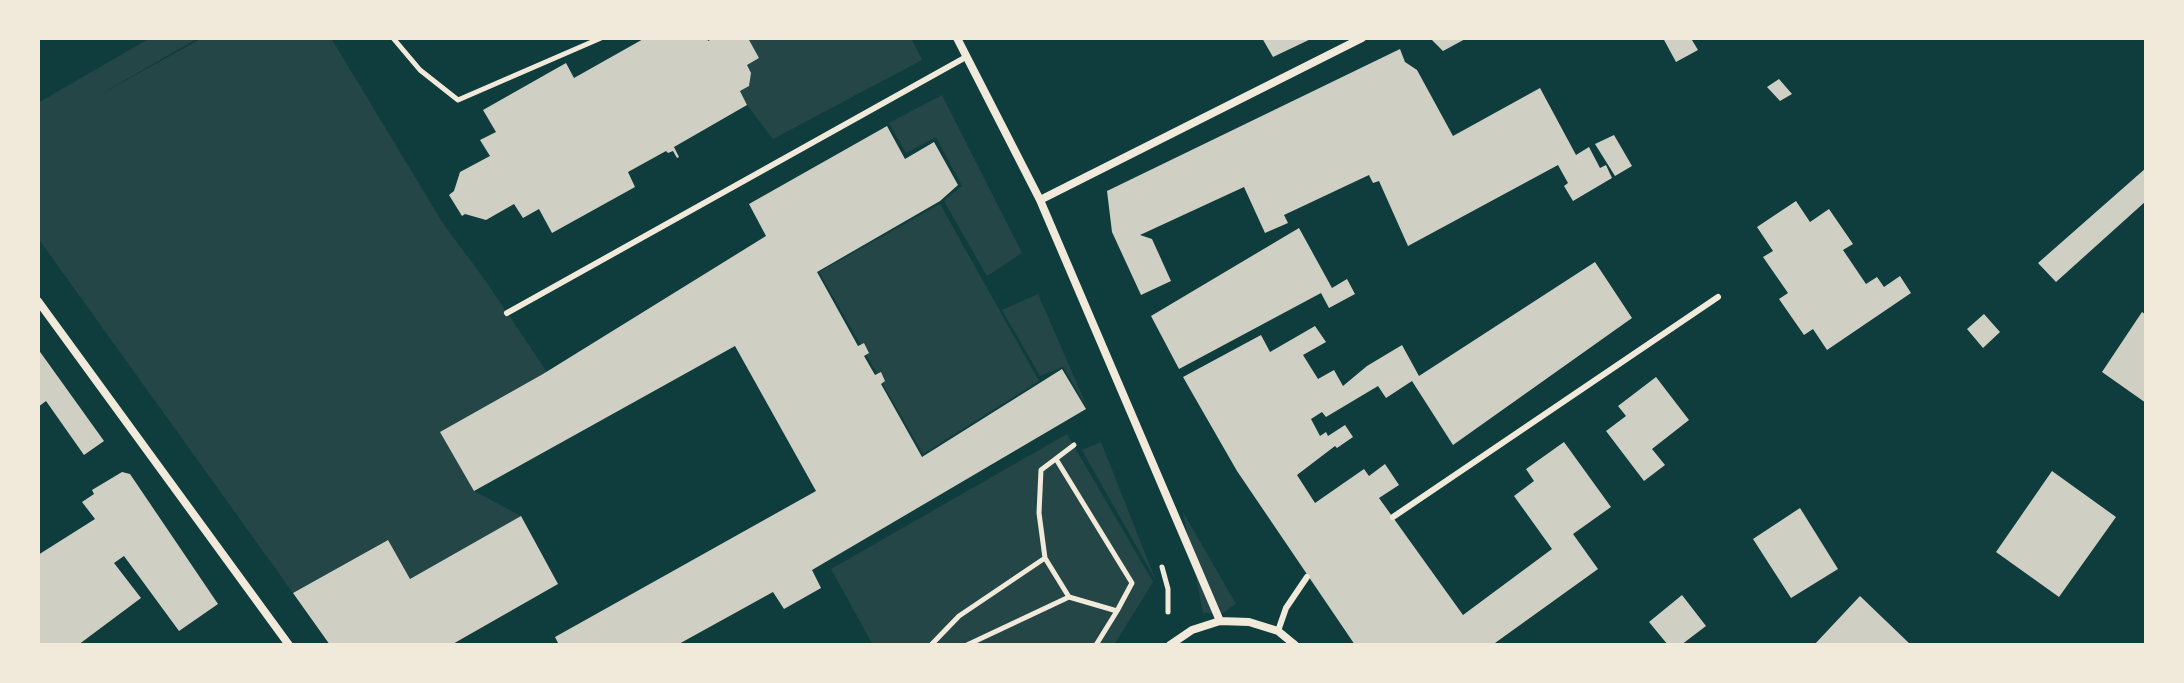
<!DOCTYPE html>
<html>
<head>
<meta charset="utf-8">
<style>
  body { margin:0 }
  #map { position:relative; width:2184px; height:683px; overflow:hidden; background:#0f3d3e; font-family:Lato,sans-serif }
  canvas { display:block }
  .frame { position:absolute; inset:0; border:40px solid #f1e9da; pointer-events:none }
</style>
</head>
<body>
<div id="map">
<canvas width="2184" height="683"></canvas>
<div class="frame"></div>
</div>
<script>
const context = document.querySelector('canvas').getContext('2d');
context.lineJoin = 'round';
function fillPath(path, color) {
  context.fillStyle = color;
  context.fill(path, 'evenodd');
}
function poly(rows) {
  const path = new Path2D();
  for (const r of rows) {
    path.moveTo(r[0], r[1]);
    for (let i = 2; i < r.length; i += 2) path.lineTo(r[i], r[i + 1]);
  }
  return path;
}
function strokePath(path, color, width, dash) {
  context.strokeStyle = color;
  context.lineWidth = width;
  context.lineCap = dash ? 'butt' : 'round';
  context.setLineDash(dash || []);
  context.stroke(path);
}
const green = poly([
  [150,38,198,38,96,97,202,38,331,38,444,225,485,280,547,372,474,491,521,516,410,579,387,540,293,593,38,238,38,103],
  [748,38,911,38,922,60,773,139,747,105,740,91,751,73,747,65,759,58],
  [942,95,1022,253,987,276,944,201,962,186,936,137,906,153,889,123],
  [940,204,1039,381,923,454,819,272],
  [1038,294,1088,409,1063,367,1040,376,1002,310],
  [1067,434,1153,582,1114,645,873,645,831,569],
  [1101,442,1156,581,1082,450],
  [1183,512,1236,604,1223,613,1203,613]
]);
const building = poly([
  [645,38,707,38,708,41,714,38,748,38,759,58,747,65,751,73,749,86,740,91,747,105,674,147,679,157,677,158,673,151,668,153,666,151,628,172,635,187,552,233,539,209,523,218,514,204,486,220,465,214,462,216,449,195,454,191,460,172,490,156,480,140,496,132,483,110,566,63,574,78],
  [1262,38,1313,38,1273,57],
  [1430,38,1467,38,1443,51],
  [1663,38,1697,38,1692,40,1698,50,1676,62],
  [1400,49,1405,62,1417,70,1453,136,1540,88,1576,155,1589,147,1600,168,1606,165,1612,178,1573,201,1564,186,1568,183,1558,165,1408,246,1379,181,1373,183,1369,175,1284,215,1288,223,1265,233,1244,187,1140,235,1152,239,1171,281,1141,295,1112,232,1107,191],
  [1779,79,1792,94,1780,101,1767,87],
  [887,126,905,159,934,142,958,185,940,201,817,272,858,346,864,343,869,353,864,356,875,375,881,372,885,381,881,384,922,457,1062,369,1086,409,812,570,821,588,784,609,773,592,677,645,559,645,555,637,816,491,735,346,474,491,440,432,543,374,766,236,749,204],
  [1614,135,1632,166,1615,176,1595,144],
  [2146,168,2146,201,2056,282,2038,263],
  [1796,201,1810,222,1829,209,1853,244,1843,250,1866,284,1877,277,1884,287,1900,276,1911,293,1827,350,1813,329,1804,335,1779,299,1788,293,1763,257,1773,251,1757,227],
  [1299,228,1332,288,1347,279,1355,294,1329,308,1321,293,1179,369,1151,316],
  [1595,262,1632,318,1453,445,1412,381,1386,398,1378,386,1326,417,1322,412,1311,419,1320,436,1326,432,1328,436,1345,425,1353,437,1337,448,1335,446,1297,475,1315,503,1364,469,1369,476,1385,464,1399,485,1379,498,1463,615,1552,549,1514,496,1534,481,1526,469,1564,442,1611,507,1573,534,1598,569,1495,643,1497,645,1355,645,1237,471,1183,377,1261,335,1270,352,1315,326,1326,342,1303,355,1318,379,1334,370,1343,386,1367,366,1402,345,1419,376],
  [2142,312,2146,315,2146,403,2102,372],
  [1984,314,2000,332,1983,348,1967,329],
  [38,349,104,441,84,455,46,401,38,407],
  [1656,377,1689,420,1652,449,1665,465,1644,481,1606,431,1626,416,1618,406],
  [2052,471,2116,517,2059,597,1996,552],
  [122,472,130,474,218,604,179,631,124,556,114,563,141,598,78,645,38,645,38,555,95,519,82,502,94,494,92,490],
  [1800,508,1838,569,1791,598,1753,539],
  [521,516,558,584,451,645,330,645,293,593,388,540,410,579],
  [1682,595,1706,626,1681,645,1668,645,1649,622],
  [1860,596,1911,645,1814,645]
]);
const path = poly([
  [393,38,420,70,458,100,601,38],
  [1056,459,1132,583,1117,611],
  [1045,558,1069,597],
  [1162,567,1168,589,1168,612],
  [931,645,959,616,1045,558,1039,513,1041,470,1074,445],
  [967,645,1069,597,1117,611,1096,645]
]);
const service = poly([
  [507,313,966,57],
  [1393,517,1718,297],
  [1278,631,1286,608,1307,577]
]);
const minor = poly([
  [957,38,1040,200,1220,621],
  [1040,200,1362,38],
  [38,301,289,645],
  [1170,645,1192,630,1220,621,1249,622,1278,631,1295,645]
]);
fillPath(green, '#244646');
fillPath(building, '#cfcfc3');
strokePath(path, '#f1e9da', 5);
strokePath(service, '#f1e9da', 6);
strokePath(minor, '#f1e9da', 8);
</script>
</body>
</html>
